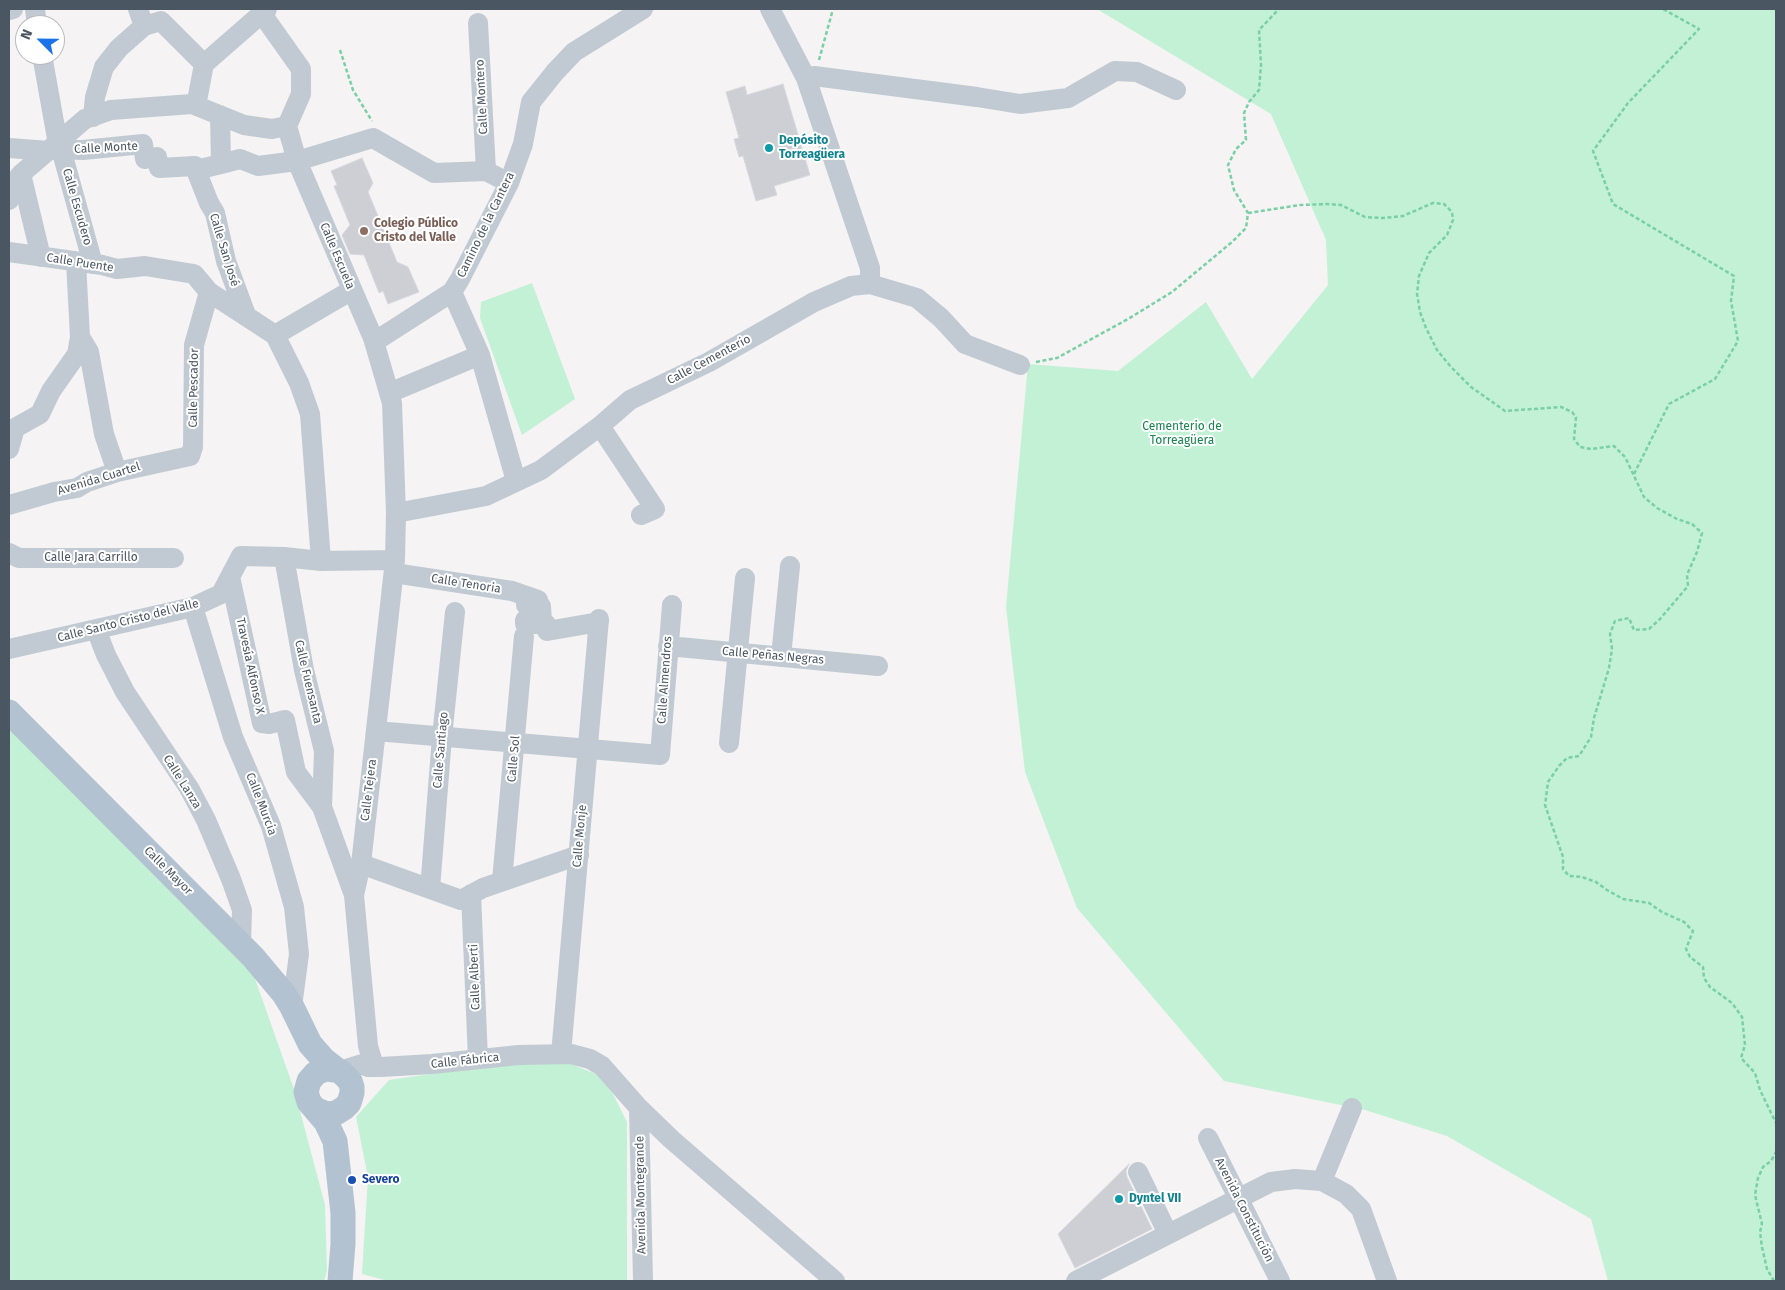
<!DOCTYPE html>
<html>
<head>
<meta charset="utf-8">
<style>
  body { margin:0 }
  #map { position:relative; width:1785px; height:1290px; overflow:hidden; background:#f5f3f3; font-family:"Fira Sans",sans-serif }
  canvas { display:block }
  .frame { position:absolute; inset:0; border:10px solid #4a5661; pointer-events:none }
  .north { position:absolute; left:15px; top:15px; width:50px; height:50px; box-sizing:border-box; background:#fff; border:1px solid #b7bbc0; border-radius:50%; rotate:293deg; font-size:14px; font-weight:700; line-height:20px; text-align:center; color:#4a5661 }
  .north::after { content:''; display:block; margin:auto; width:18px; height:22px; background:#1a73e8; clip-path:polygon(50% 0,100% 100%,50% 72%,0 100%) }
</style>
</head>
<body>
<div id="map">
<canvas width="1785" height="1290"></canvas>
<div class="frame"></div>
<div class="north">N</div>
</div>
<script>
const context = document.querySelector('canvas').getContext('2d');
context.lineJoin = 'round';
function fillPath(path, color) {
  context.fillStyle = color;
  context.fill(path, 'evenodd');
}
function poly(rows) {
  const path = new Path2D();
  for (const r of rows) {
    path.moveTo(r[0], r[1]);
    for (let i = 2; i < r.length; i += 2) path.lineTo(r[i], r[i + 1]);
  }
  return path;
}
function strokePath(path, color, width, dash) {
  context.strokeStyle = color;
  context.lineWidth = width;
  context.lineCap = dash ? 'butt' : 'round';
  context.setLineDash(dash || []);
  context.stroke(path);
}
function label(font, color, halo, rows, align = 'center') {
  context.font = font + ' "Fira Sans",sans-serif';
  context.lineWidth = 4;
  context.setLineDash([]);
  context.textBaseline = 'middle';
  context.strokeStyle = halo;
  context.fillStyle = color;
  for (const [text, x, y, turn = 0] of rows) {
    context.save();
    context.translate(x, y);
    context.rotate((+turn || 0) * Math.PI / 180);
    context.textAlign = isNaN(turn) ? turn : align;
    if (halo) context.strokeText(text, 0, 0);
    context.fillText(text, 0, 0);
    context.restore();
  }
}
const green = poly([
  [1097,9,1776,9,1776,1281,1608,1281,1591,1219,1447,1136,1365,1110,1224,1081,1077,908,1025,772,1006,607,1028,364,1118,371,1206,302,1252,379,1328,285,1326,240,1271,114],
  [532,283,575,399,522,435,480,318,481,302],
  [11,730,253,973,295,1092,325,1205,327,1271,324,1281,9,1281,9,735],
  [507,1063,571,1064,598,1075,613,1094,627,1122,627,1281,388,1281,362,1274,368,1177,356,1117,389,1080]
]);
const building = poly([
  [783,84,810,175,774,186,777,195,756,201,743,156,739,157,734,139,739,138,726,92,745,86,747,95,783,84],
  [362,158,373,183,368,192,397,262,408,267,419,292,388,304,383,291,379,293,364,255,350,254,342,235,350,225,334,186,337,185,331,171,362,158],
  [1129,1164,1126,1171,1127,1177,1152,1229,1075,1268,1058,1234,1129,1164]
]);
const path = poly([
  [340,50,353,90,372,121],
  [819,60,833,9],
  [1248,213,1300,205,1327,204,1341,205,1365,217,1383,218,1403,216,1433,203,1444,204,1452,212,1453,220,1447,235,1429,253,1419,276,1417,294,1420,312,1426,328,1437,350,1451,367,1471,387,1505,411,1561,407,1572,412,1576,417,1574,439,1580,447,1591,449,1614,446,1625,457,1644,497,1657,508,1677,519,1692,524,1702,533,1697,552,1687,575,1688,586,1660,619,1649,629,1634,630,1629,618,1615,621,1610,634,1612,649,1609,668,1594,718,1591,737,1579,756,1567,758,1559,766,1548,782,1545,805,1563,857,1563,869,1569,876,1582,877,1596,882,1607,890,1623,899,1649,903,1662,912,1684,922,1693,931,1686,949,1690,957,1703,967,1704,978,1710,987,1732,1003,1742,1017,1745,1045,1741,1058,1755,1073,1760,1090,1776,1123],
  [1036,362,1057,358,1128,319,1172,292,1232,242,1246,228,1248,213,1234,190,1228,165,1236,149,1246,140,1244,113,1249,102,1259,90,1261,65,1259,30,1279,9],
  [1634,474,1669,404,1715,379,1738,341,1731,301,1734,276,1613,204,1593,151,1628,103,1699,29,1663,9],
  [1774,1281,1767,1269,1762,1247,1760,1232,1762,1224,1755,1195,1758,1178,1763,1167,1771,1161,1776,1152]
]);
const minor = poly([
  [35,9,37,25],
  [770,9,806,78],
  [9,10,13,9],
  [262,14,301,69,301,94,287,126,297,161,373,338,392,403,396,513,395,560,361,864,354,895,368,1046,374,1066],
  [478,23,486,171],
  [144,26,161,21,204,64],
  [42,55,58,144],
  [196,106,204,64,267,9],
  [220,115,221,164,196,170,209,203,215,213,226,261,246,315],
  [93,117,95,97,104,67,119,48,144,26,138,9],
  [9,148,49,151],
  [52,149,83,150,143,144,145,159,157,157,159,168,195,166,196,170],
  [61,149,93,264],
  [221,164,240,159,258,166,297,161,373,138,434,173,486,171,509,183],
  [21,174,41,257],
  [9,200,15,182,21,174,85,119,111,110,192,104,244,125,272,129,287,126],
  [9,252,102,265,117,269,145,266,194,274,209,292,275,335,352,290],
  [76,262,80,337,89,352,104,434,117,472],
  [870,284,870,268,806,78,814,76,977,97,1020,104,1068,98,1115,71,1137,72,1176,90],
  [275,335,299,383,310,414,321,561],
  [374,342,452,292],
  [389,393,480,355],
  [600,426,655,509,641,515],
  [9,449,15,428,40,414,51,391,77,354,80,337],
  [516,481,480,355,452,292,460,279,509,183,523,144,531,102,555,72,574,52,643,9],
  [9,505,54,492,77,488,87,482,117,472,190,456,193,447,194,345,209,292],
  [396,513,486,496,541,470,600,426,630,400,709,362,814,302,851,286,870,284,917,298,941,318,965,344,1020,365],
  [9,553,19,558,174,558],
  [284,557,304,670,324,751,322,807],
  [394,573,512,591,538,600],
  [230,577,262,723,269,724,285,720,296,772,322,807,354,895],
  [538,600,526,600,526,605,541,606,542,622,525,620,525,624,546,624,547,631,599,622],
  [193,607,233,737,271,826,294,907,299,954,292,1007],
  [96,629,106,655,125,692,189,788,206,820,231,879,242,910,241,944],
  [668,646,878,666],
  [9,649,193,607,221,594,241,556,284,557,321,561,395,560],
  [781,657,790,566],
  [376,731,660,755,672,605],
  [729,743,745,578],
  [361,864,461,900,483,888,579,855],
  [502,881,524,636],
  [430,889,442,737,455,612],
  [471,894,478,1059],
  [561,1054,599,619],
  [340,1071,362,1064,368,1067,381,1067,432,1064,519,1055,571,1054,590,1059,602,1066,639,1108,671,1139,835,1281],
  [639,1108,643,1281],
  [1208,1138,1280,1281],
  [1138,1172,1168,1234],
  [1322,1181,1352,1108],
  [1076,1281,1271,1182,1295,1179,1322,1181,1346,1194,1361,1209,1387,1281]
]);
const major = poly([
  [9,712,253,957,284,994,292,1007,310,1044,324,1060,337,1070],
  [317,1110,326,1114,336,1113,344,1108,349,1103,352,1093,352,1087,350,1081,340,1071,326,1069,316,1073,309,1081,306,1092,309,1102,326,1122,335,1141,343,1213,343,1244,340,1281]
]);
const markers = [
  [769,148,5,"#0f9aa8"],
  [364,231,5,"#8d6e63"],
  [352,1180,5,"#1a4fb4"],
  [1119,1199,5,"#0f9aa8"]
];
const streetNames = [
  ["Calle Montero",482,97,-93],
  ["Calle Monte",106,148,-3],
  ["Calle Escudero",77,207,74],
  ["Camino de la Cantera",486,225,-64],
  ["Calle San José",224,250,73],
  ["Calle Escuela",337,256,67],
  ["Calle Puente",80,263,9],
  ["Calle Cementerio",709,360,-28],
  ["Calle Pescador",194,388,-89],
  ["Avenida Cuartel",99,479,-17],
  ["Calle Jara Carrillo",91,558],
  ["Calle Tenoria",466,584,9],
  ["Calle Santo Cristo del Valle",128,621,-14],
  ["Calle Peñas Negras",773,656,5],
  ["Travesía Alfonso X",250,666,78],
  ["Calle Almendros",665,680,-86],
  ["Calle Fuensanta",308,682,77],
  ["Calle Santiago",441,750,-85],
  ["Calle Sol",514,759,-85],
  ["Calle Lanza",182,782,58],
  ["Calle Tejera",369,790,-83],
  ["Calle Murcia",261,804,69],
  ["Calle Monje",580,836,-85],
  ["Calle Mayor",168,871,45],
  ["Calle Alberti",475,977,-92],
  ["Calle Fábrica",465,1061,-6],
  ["Avenida Montegrande",641,1195,-91],
  ["Avenida Constitución",1244,1210,63]
];
const cultureNames = [
  ["Depósito",779,141],
  ["Torreagüera",779,155],
  ["Dyntel VII",1129,1199]
];
const educationNames = [
  ["Colegio Público",374,224],
  ["Cristo del Valle",374,238]
];
const parkNames = [
  ["Cementerio de",1182,427],
  ["Torreagüera",1182,441]
];
const transitNames = [
  ["Severo",362,1180]
];
fillPath(green, '#c3f1d5');
fillPath(building, '#cdcfd5');
strokePath(building, '#d7d9de', 1);
strokePath(path, '#7ad0a6', 2.5, [4, 2.5]);
strokePath(minor, '#c1cad2', 20);
strokePath(major, '#b3c2d1', 25);
for (const [x, y, r, color] of markers) {
  const dot = new Path2D();
  dot.arc(x, y, r, 0, 2 * Math.PI);
  context.fillStyle = color;
  context.fill(dot);
  strokePath(dot, '#fff', 2);
}
label('12px', '#4a5661', '#fff', streetNames);
label('bold 12px', '#0d838f', '#fff', cultureNames, 'left');
label('bold 12px', '#785e54', '#fff', educationNames, 'left');
label('12px', '#17864f', '#fff', parkNames);
label('bold 12px', '#164399', '#fff', transitNames, 'left');
</script>
</body>
</html>
